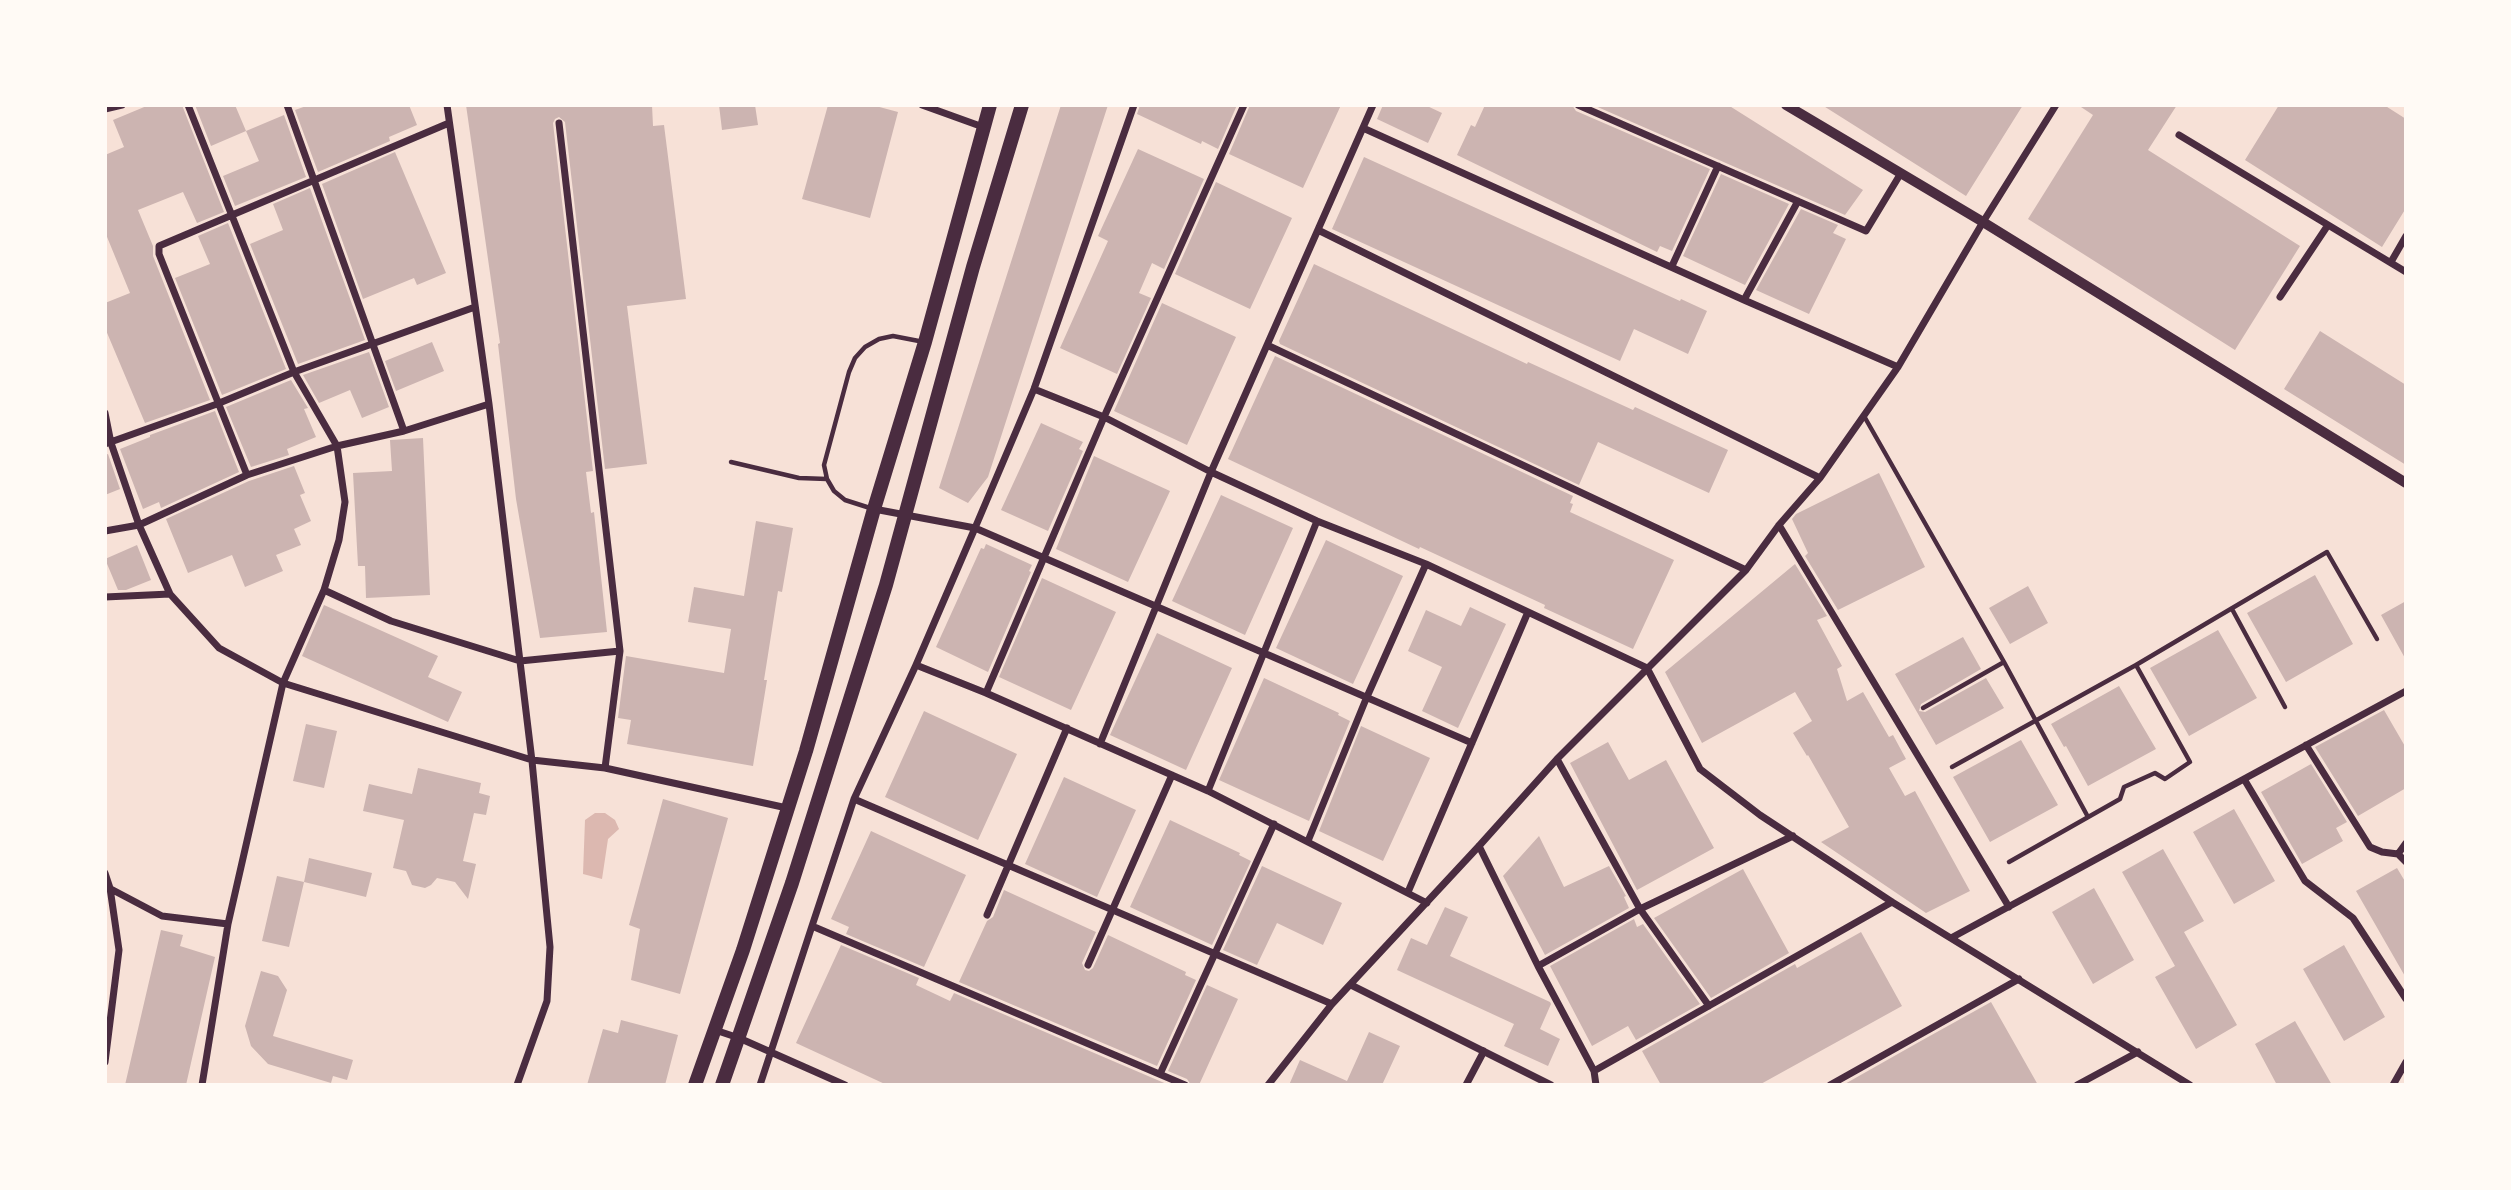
<!DOCTYPE html>
<html>
<head>
<meta charset="utf-8">
<style>
  body { margin:0 }
  #map { position:relative; width:2511px; height:1190px; overflow:hidden; background:#f7e1d7; font-family:Manrope,sans-serif }
  canvas { display:block }
  .frame { position:absolute; inset:0; border:107px solid #fffaf5; pointer-events:none }
</style>
</head>
<body>
<div id="map">
<canvas width="2511" height="1190"></canvas>
<div class="frame"></div>
</div>
<script>
const context = document.querySelector('canvas').getContext('2d');
context.lineJoin = 'round';
function fillPath(path, color) {
  context.fillStyle = color;
  context.fill(path, 'evenodd');
}
function poly(rows) {
  const path = new Path2D();
  for (const r of rows) {
    path.moveTo(r[0], r[1]);
    for (let i = 2; i < r.length; i += 2) path.lineTo(r[i], r[i + 1]);
  }
  return path;
}
function strokePath(path, color, width, dash) {
  context.strokeStyle = color;
  context.lineWidth = width;
  context.lineCap = dash ? 'butt' : 'round';
  context.setLineDash(dash || []);
  context.stroke(path);
}
const water = poly([
  [595,813,605,813,615,820,619,829,608,839,602,879,583,874,585,820]
]);
const building = poly([
  [149,105,182,105,224,212,197,223,183,192,138,210,153,246,153,256,210,400,145,423,105,328,105,303,130,293,105,232,105,155,124,147,113,120],
  [195,105,235,105,246,131,211,146],
  [309,105,409,105,417,125,389,137,390,141,318,172,295,110],
  [466,105,652,105,653,126,664,125,686,299,627,306,647,464,605,469,565,122,559,117,555,119,553,123,593,471,586,472,591,513,594,512,607,632,540,638,516,499,498,344,500,343],
  [719,105,755,105,758,125,722,130],
  [828,105,872,105,898,112,870,218,802,199],
  [1061,105,1108,105,988,477,968,503,939,488],
  [1140,105,1237,105,1218,149,1202,141,1201,144,1137,114],
  [1250,105,1341,105,1303,188,1229,154],
  [1383,105,1425,105,1442,113,1428,143,1377,119],
  [1485,105,1572,105,1576,111,1710,169,1672,251,1660,246,1657,252,1457,155,1471,125,1475,127],
  [1593,105,1728,105,1863,190,1845,215],
  [1822,105,2023,105,1966,196],
  [2078,105,2177,105,2148,150,2300,246,2235,350,2028,219,2093,115],
  [2279,105,2384,105,2406,119,2406,208,2382,247,2245,160],
  [284,115,306,177,235,206,223,176,259,161,246,131],
  [1138,149,1204,179,1164,269,1152,263,1139,293,1151,298,1117,374,1060,348,1108,241,1098,236],
  [395,152,446,273,417,285,414,278,363,299,322,184],
  [1364,157,1680,301,1681,299,1707,311,1688,354,1634,329,1620,361,1332,229],
  [1721,174,1789,204,1745,285,1683,256],
  [1216,182,1292,218,1250,309,1175,274],
  [310,188,365,340,298,364,250,244,283,230,273,204],
  [1801,209,1838,225,1833,233,1846,239,1809,314,1756,290],
  [228,223,286,369,222,395,175,278,210,264,198,236],
  [1314,264,1527,364,1528,362,1633,410,1635,407,1728,450,1709,493,1598,442,1579,485,1280,344,1279,341],
  [1162,303,1236,337,1187,445,1114,411],
  [2320,331,2406,385,2406,465,2284,389],
  [432,342,444,371,396,391,385,361],
  [369,352,389,407,362,418,350,390,319,403,303,375],
  [1275,356,1573,496,1570,503,1573,504,1570,512,1674,560,1633,649,1544,608,1545,605,1420,547,1419,549,1228,459],
  [291,380,308,408,304,409,316,437,287,449,289,455,251,467,226,407],
  [215,411,239,472,161,508,159,502,143,509,120,449,150,437,150,435],
  [1041,423,1083,442,1079,449,1083,451,1048,531,1001,510],
  [423,438,430,595,366,598,365,566,358,566,353,473,392,471,390,440],
  [108,454,120,489,105,495,105,455],
  [1094,456,1170,491,1128,582,1056,549],
  [294,466,305,493,300,495,311,521,294,529,301,545,276,555,283,571,245,587,232,555,188,573,166,519,249,481],
  [1879,473,1925,567,1838,610,1805,556,1808,553,1792,519,1796,514],
  [1221,495,1293,528,1245,635,1172,601],
  [756,521,793,528,782,592,778,591,764,680,767,680,753,766,627,744,631,720,618,718,626,656,724,673,731,629,688,622,694,587,744,596],
  [1326,540,1403,576,1353,684,1276,648],
  [986,544,1032,565,1029,571,1031,572,988,672,936,647,981,548,984,549],
  [137,545,151,580,126,590,118,590,105,559],
  [1795,564,1827,616,1817,620,1842,666,1837,669,1847,701,1863,692,1889,737,1893,735,1906,759,1889,768,1905,796,1915,791,1970,891,1926,913,1821,842,1849,827,1808,755,1807,756,1793,733,1812,721,1795,692,1702,743,1665,672],
  [2315,575,2353,644,2286,682,2247,613],
  [1042,578,1116,612,1071,710,999,677],
  [2028,586,2048,623,2010,644,1989,608],
  [2406,601,2406,660,2381,615],
  [324,605,438,656,428,677,462,692,448,722,302,656],
  [1470,607,1506,624,1458,728,1422,711,1442,667,1408,651,1426,610,1461,626],
  [2218,630,2257,698,2189,736,2150,668],
  [1157,633,1232,668,1186,770,1110,735],
  [1963,637,1981,669,1921,704,1919,711,1925,712,1986,678,2004,708,1936,745,1895,674],
  [1264,678,1339,713,1338,715,1350,721,1309,821,1219,780],
  [2119,686,2156,749,2088,786,2066,746,2064,747,2051,724],
  [2384,710,2406,748,2406,788,2358,816,2315,747],
  [924,711,1017,754,978,840,885,797],
  [306,724,337,731,324,788,293,781],
  [1361,726,1430,758,1383,861,1319,831],
  [2021,740,2058,805,1990,842,1953,777],
  [1608,742,1629,780,1666,760,1714,848,1637,890,1570,763],
  [2311,764,2347,822,2336,828,2343,841,2302,864,2261,792],
  [418,768,481,783,479,793,490,796,486,815,474,813,463,861,476,864,468,899,455,882,437,878,431,885,425,888,412,885,406,871,393,868,404,820,363,811,369,784,412,794],
  [1064,777,1136,810,1097,897,1025,864],
  [663,799,728,818,680,994,631,980,640,929,629,925],
  [2234,809,2275,881,2234,904,2193,832],
  [1170,820,1240,853,1239,855,1251,861,1212,945,1130,907],
  [871,831,966,875,924,967,846,934,849,927,831,919],
  [1539,836,1564,887,1609,866,1626,896,1624,897,1629,908,1545,955,1503,876],
  [2163,849,2204,921,2184,932,2237,1025,2196,1049,2155,977,2175,966,2122,872],
  [309,858,372,873,366,897,304,882],
  [1262,866,1342,903,1323,945,1277,923,1257,965,1223,950],
  [2397,868,2406,883,2406,978,2356,891],
  [1743,869,1789,953,1711,998,1654,918],
  [277,876,304,882,289,947,262,941],
  [2094,888,2134,960,2093,984,2052,912],
  [1004,890,1096,932,1082,963,1085,970,1089,971,1093,968,1108,935,1186,972,1185,975,1196,980,1157,1066,959,982,987,921,993,917],
  [1445,907,1468,917,1450,956,1550,1002,1551,1004,1540,1029,1560,1039,1548,1066,1504,1046,1514,1024,1397,970,1411,938,1427,945],
  [1634,919,1637,927,1643,924,1700,1004,1636,1040,1628,1026,1592,1046,1550,966],
  [161,930,183,935,180,946,215,957,186,1085,125,1085],
  [1861,932,1902,1006,1759,1085,1661,1085,1642,1051,1795,964,1797,968],
  [841,945,919,978,916,985,950,1001,954,993,1169,1085,887,1085,796,1043],
  [2344,945,2385,1017,2344,1041,2303,969],
  [261,971,278,976,287,990,273,1036,353,1060,347,1080,333,1076,331,1083,268,1064,251,1046,245,1026],
  [1207,985,1238,999,1199,1085,1191,1085,1187,1079,1168,1071],
  [1991,1002,2038,1085,1843,1085,1919,1042],
  [621,1020,678,1035,665,1085,587,1085,603,1029,618,1033],
  [2295,1021,2332,1085,2277,1085,2255,1044],
  [1369,1032,1400,1046,1382,1085,1289,1085,1300,1060,1347,1081]
]);
const service = poly([
  [1864,416,2004,662,2088,817],
  [731,462,799,478,827,479],
  [870,508,845,500,834,491,827,479,824,465,849,372,855,358,865,347,879,339,893,336,924,342],
  [2232,609,2285,707],
  [2136,665,2327,552,2377,639],
  [1923,708,2004,662],
  [1952,767,2136,665,2190,762,2165,779,2155,773,2124,787,2120,799,2009,862]
]);
const minor = poly([
  [188,105,294,372,337,446,247,475,139,525,170,594,219,648,283,683,532,760,605,768,787,808],
  [287,105,404,431],
  [447,105,489,404,532,761,550,947,547,1001,517,1085],
  [922,105,983,127],
  [1578,105,1866,231,1901,173],
  [105,109,122,105],
  [559,123,620,651,605,768],
  [1363,128,1744,300,1898,367],
  [2179,135,2406,272],
  [1318,230,1820,478],
  [2391,262,2406,236],
  [1672,266,1718,166],
  [2280,297,2328,225],
  [1744,300,1798,201],
  [1267,345,1746,570],
  [1034,389,1104,417,1211,472,1317,521,1426,564,1647,668,1700,769,1760,815,1892,902,2190,1085],
  [105,413,111,443,139,525,105,531],
  [105,444,217,404,294,372,475,307],
  [247,475,159,254,159,246,449,123],
  [874,509,975,528,1034,389,1134,105],
  [1779,525,2009,907],
  [324,590,391,621,520,661,620,651],
  [105,597,170,594],
  [916,665,854,799,1332,1004],
  [986,693,1104,417,1244,105],
  [1100,744,1211,472,1373,105],
  [2306,745,2370,847,2382,852,2398,854,2406,862],
  [1557,759,1640,909,1709,1006],
  [2244,779,2305,881,2353,918,2406,999],
  [1208,791,1317,521],
  [854,799,812,926,1185,1085],
  [1308,841,1366,699,1426,564],
  [1479,846,1538,966,1594,1071],
  [2398,854,2406,843],
  [105,873,110,888,119,950,105,1062],
  [109,888,162,916,228,924],
  [1408,892,1528,612],
  [1427,903,1208,791,986,693,916,665,975,528,1472,743],
  [987,915,1067,728],
  [1951,938,2406,691],
  [1088,965,1172,775],
  [1538,966,1640,909,1793,836],
  [1351,985,1551,1085],
  [715,1030,739,1038,845,1085],
  [1160,1074,1274,824],
  [202,1085,228,924,283,683,324,590,339,540,345,502,337,446,404,431,489,404],
  [760,1085,812,926],
  [1268,1085,1332,1004,1479,846,1557,759,1746,570,1779,525,1820,478,1898,367,1983,222,2056,105],
  [1466,1085,1484,1051],
  [1596,1085,1594,1071,1892,902],
  [1830,1085,2019,979],
  [2077,1085,2138,1052],
  [2393,1085,2406,1062]
]);
const tertiary = poly([
  [1786,105,1983,222,2406,483]
]);
const primary = poly([
  [695,1085,743,950,806,751,874,509,925,342,990,105],
  [722,1085,792,883,886,585,973,267,1022,105]
]);
fillPath(water, '#dcb8b0');
fillPath(building, '#ccb4b1');
strokePath(service, '#4a2c40', 4.5);
strokePath(minor, '#4a2c40', 7);
strokePath(tertiary, '#4a2c40', 10);
strokePath(primary, '#4a2c40', 14);
</script>
</body>
</html>
